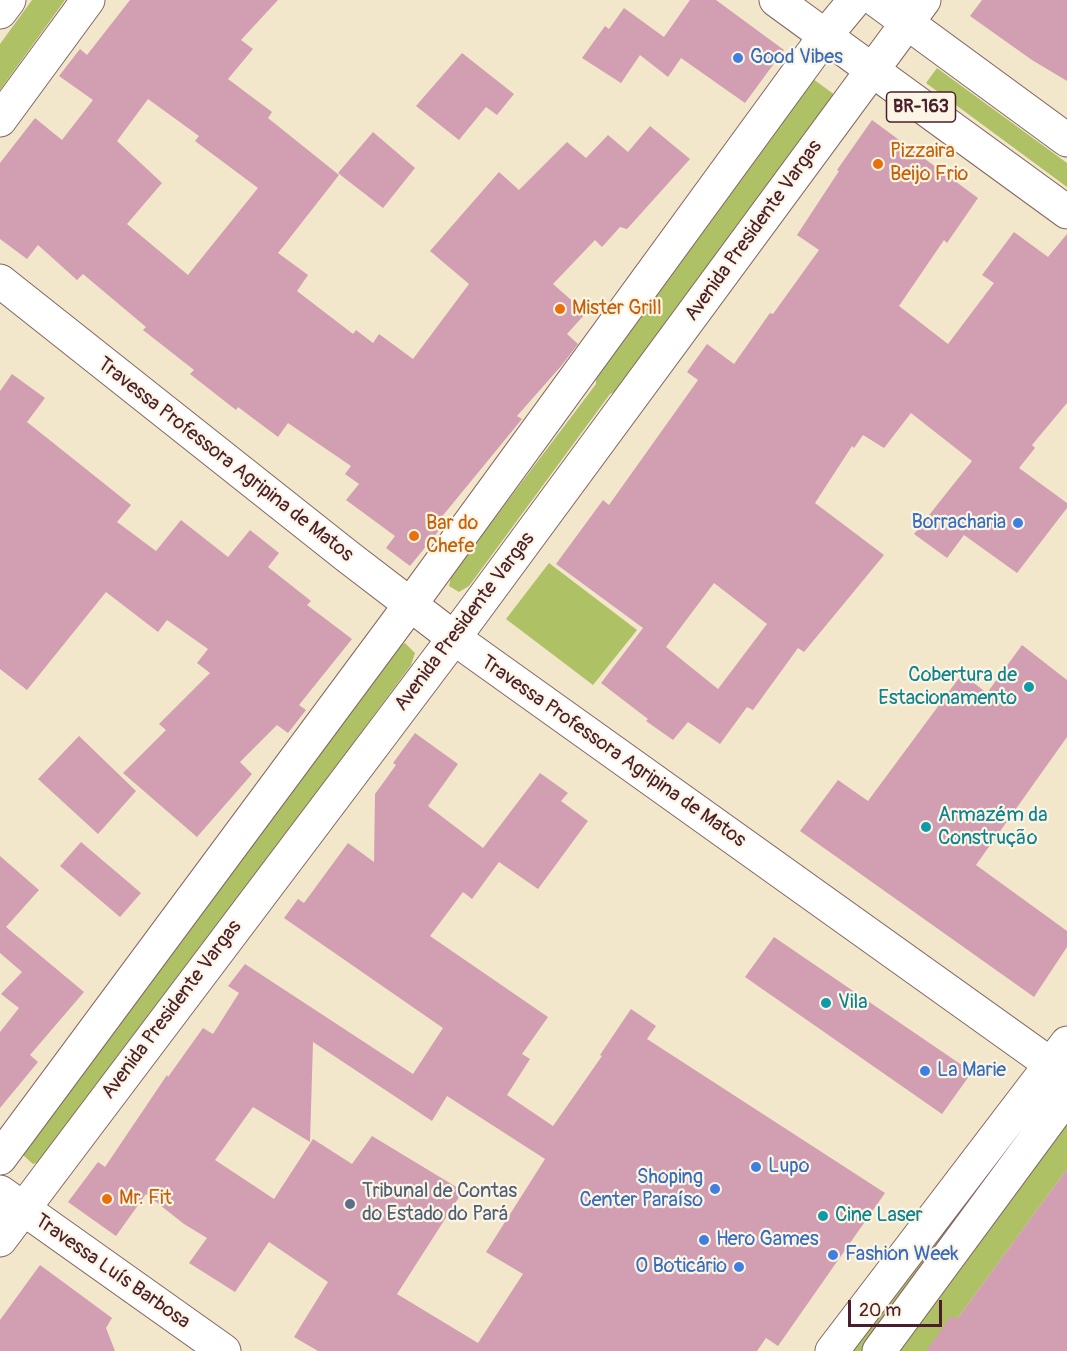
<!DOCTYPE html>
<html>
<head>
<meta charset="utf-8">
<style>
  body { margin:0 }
  #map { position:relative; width:1067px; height:1351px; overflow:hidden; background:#f2e7cb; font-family:Pangolin,sans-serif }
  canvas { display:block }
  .scale { position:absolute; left:848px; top:1300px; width:94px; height:27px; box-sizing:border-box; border:3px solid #4a1f2b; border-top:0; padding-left:8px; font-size:18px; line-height:21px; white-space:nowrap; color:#4a1f2b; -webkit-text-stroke:4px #fcf5e5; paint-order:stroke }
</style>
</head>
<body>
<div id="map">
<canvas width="1067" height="1351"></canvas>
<div class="scale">20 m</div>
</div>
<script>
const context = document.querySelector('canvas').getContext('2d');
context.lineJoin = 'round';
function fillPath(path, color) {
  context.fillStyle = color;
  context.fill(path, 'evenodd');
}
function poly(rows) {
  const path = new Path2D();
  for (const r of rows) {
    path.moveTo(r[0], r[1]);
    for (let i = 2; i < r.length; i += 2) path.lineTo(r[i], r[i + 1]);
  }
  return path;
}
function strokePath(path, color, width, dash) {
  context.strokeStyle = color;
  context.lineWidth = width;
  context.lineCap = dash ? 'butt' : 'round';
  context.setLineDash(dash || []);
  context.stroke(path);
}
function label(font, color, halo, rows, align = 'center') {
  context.font = font + ' Pangolin,sans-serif';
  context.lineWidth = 4.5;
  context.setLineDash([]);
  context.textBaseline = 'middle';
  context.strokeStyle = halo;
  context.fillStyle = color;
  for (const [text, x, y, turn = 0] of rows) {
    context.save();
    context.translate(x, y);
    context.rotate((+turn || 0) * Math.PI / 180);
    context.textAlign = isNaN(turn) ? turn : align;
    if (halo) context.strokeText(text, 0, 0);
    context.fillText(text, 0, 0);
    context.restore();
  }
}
const green = poly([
  [32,0,65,0,0,90,0,44],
  [937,68,1067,163,1067,187,926,83],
  [813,79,835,95,620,390,610,394,469,586,459,592,449,586,451,576,596,384,596,373],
  [549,563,637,630,593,685,506,619],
  [405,643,415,653,411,665,45,1160,33,1164,24,1156,24,1145,391,649],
  [1067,1107,1067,1169,957,1319,926,1351,868,1351],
  [980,1170,990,1176,862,1351,845,1351]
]);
const building = poly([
  [130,0,278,0,241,40,253,49,228,79,272,112,268,118,339,175,278,253,308,275,297,291,353,334,356,330,373,343,379,334,413,359,469,284,430,251,499,172,519,190,567,142,586,158,608,135,628,152,650,126,690,159,627,229,620,227,602,247,595,240,553,284,586,313,567,334,578,344,562,365,517,416,522,419,440,519,445,523,410,566,386,548,395,536,346,500,359,484,345,474,351,466,288,423,278,437,238,407,236,410,190,374,194,370,143,330,146,327,83,274,77,280,38,245,27,259,0,239,0,163,35,118,62,140,93,100,59,76,80,49,87,55],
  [148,99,199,136,195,141,258,188,188,275,127,224,162,183,117,141],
  [690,0,716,0,784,50,745,103,681,58,668,77,640,55,621,83,582,58,605,26,609,29,624,8,664,37],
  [982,0,1067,0,1067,81,1032,60,970,16],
  [462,53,514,94,497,115,486,107,459,140,416,106],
  [872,120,978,198,947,243,944,240,899,306,948,344,994,283,982,275,1014,232,1048,257,1067,234,1067,403,1032,445,1035,448,1019,468,1067,503,1067,508,1017,573,964,535,947,558,914,534,972,461,911,413,884,448,863,435,854,448,852,446,815,503,884,555,804,652,798,648,753,710,747,707,720,744,688,722,673,740,646,721,648,719,601,683,643,628,556,564,603,500,609,505,698,380,687,372,707,344,734,364,770,313,773,314,819,250,797,235,839,171,837,170],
  [714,583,767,624,718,689,666,647],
  [373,132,415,168,383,208,338,173],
  [12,374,45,398,27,422,131,505,117,522,156,551,181,520,228,557,250,530,279,553,268,567,311,601,307,605,352,639,299,705,306,710,288,733,277,725,240,762,252,774,197,837,123,773,166,730,159,724,210,673,197,663,208,649,167,620,158,632,106,592,27,690,0,669,0,391],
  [1022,645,1067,680,1067,737,976,865,1067,931,1067,947,1034,997,800,831,838,780,868,801,962,674,987,693],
  [415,733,458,764,428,806,483,848,540,773,568,793,561,801,588,821,538,889,499,862,472,899,463,892,430,936,548,1017,522,1054,530,1059,507,1095,553,1126,602,1056,600,1055,631,1009,656,1026,647,1039,885,1193,778,1346,766,1338,757,1351,318,1351,294,1337,328,1282,269,1242,235,1292,189,1263,207,1238,184,1224,146,1194,116,1236,68,1202,98,1162,105,1167,167,1075,168,1077,203,1028,213,1034,239,993,228,986,245,964,413,1074,443,1028,284,918,298,899,304,903,348,843,374,862,375,794,396,765,393,763],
  [313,1042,432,1121,447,1096,545,1159,486,1252,523,1274,478,1343,397,1294,463,1191,372,1136,352,1164,313,1139,274,1199,215,1160,253,1107,310,1142],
  [79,736,136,791,98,834,38,779],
  [81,842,141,893,120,917,60,866],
  [0,856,39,890,6,927,84,992,30,1055,38,1062,0,1108,0,1032,19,1008,1,994,22,972,0,953],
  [774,937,972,1072,942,1114,745,977],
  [1067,1169,1067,1351,926,1351,951,1316,957,1319],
  [40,1265,112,1318,106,1328,115,1351,0,1351,0,1320]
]);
const street = poly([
  [0,281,347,556,454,638,1067,1076],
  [0,1192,224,1351]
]);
const secondary = poly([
  [0,12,9,0],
  [0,120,88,0],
  [0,1158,410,605,825,36,855,0],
  [0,1240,454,638,924,0]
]);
const primary = poly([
  [832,1351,1067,1043],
  [879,1351,1067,1096]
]);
const highway = poly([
  [776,0,1067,212],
  [876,0,1067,140]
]);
const markers = [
  [738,58,6,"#3f7fe0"],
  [878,164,6,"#e8710a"],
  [560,309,6,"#e8710a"],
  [1018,523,6,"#3f7fe0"],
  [414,536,6,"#e8710a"],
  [1029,687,6,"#0f9aa8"],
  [926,827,6,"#0f9aa8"],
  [826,1003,6,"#0f9aa8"],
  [925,1071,6,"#3f7fe0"],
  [756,1167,6,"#3f7fe0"],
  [715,1189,6,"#3f7fe0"],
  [107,1199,6,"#e8710a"],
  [350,1204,6,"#5c6f8a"],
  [823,1216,6,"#0f9aa8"],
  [704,1240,6,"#3f7fe0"],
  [833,1255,6,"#3f7fe0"],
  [739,1267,6,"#3f7fe0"]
];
const shields = [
  [921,107,69]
];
const shieldNames = [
  ["BR-163",921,107]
];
const shopNames = [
  ["Good Vibes",750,58],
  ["Borracharia",1006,523,"right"],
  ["La Marie",937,1071],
  ["Lupo",768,1167],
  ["Shoping",703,1178,"right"],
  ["Center Paraíso",703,1201,"right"],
  ["Hero Games",716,1240],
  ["Fashion Week",845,1255],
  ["O Boticário",727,1267,"right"]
];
const foodNames = [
  ["Pizzaira",890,152],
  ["Beijo Frio",890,175],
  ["Mister Grill",572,309],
  ["Bar do",426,524],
  ["Chefe",426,547],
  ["Mr. Fit",119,1199]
];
const streetNames = [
  ["Avenida Presidente Vargas",754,231,-54],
  ["Travessa Professora Agripina de Matos",225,460,38],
  ["Avenida Presidente Vargas",465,622,-53],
  ["Travessa Professora Agripina de Matos",613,752,35],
  ["Avenida Presidente Vargas",172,1010,-53],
  ["Travessa Luís Barbosa",112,1272,35]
];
const cultureNames = [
  ["Cobertura de",1017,676,"right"],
  ["Estacionamento",1017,699,"right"],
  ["Armazém da",938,816],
  ["Construção",938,839],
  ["Vila",838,1003],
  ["Cine Laser",835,1216]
];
const serviceNames = [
  ["Tribunal de Contas",362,1192],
  ["do Estado do Pará",362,1215]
];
fillPath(green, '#aec165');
fillPath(building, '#d29eb2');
strokePath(street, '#856563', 35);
strokePath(secondary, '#856563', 35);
strokePath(primary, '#856563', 35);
strokePath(highway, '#856563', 35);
strokePath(street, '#fff', 33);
strokePath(secondary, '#fff', 33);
strokePath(primary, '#fff', 33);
strokePath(highway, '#fff', 33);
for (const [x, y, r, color] of markers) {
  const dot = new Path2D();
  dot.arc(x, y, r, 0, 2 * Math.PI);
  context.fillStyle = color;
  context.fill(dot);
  strokePath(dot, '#fcf5e5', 2);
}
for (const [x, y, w] of shields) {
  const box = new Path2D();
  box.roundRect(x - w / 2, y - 15, w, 30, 4.5);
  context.fillStyle = '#fcf5e5';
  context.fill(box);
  strokePath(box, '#4a1f2b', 1.5);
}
label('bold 18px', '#4a1f2b', null, shieldNames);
label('20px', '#366cbe', '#fcf5e5', shopNames, 'left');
label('20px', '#c56008', '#fcf5e5', foodNames, 'left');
label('20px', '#4a1f2b', '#fcf5e5', streetNames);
label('20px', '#0d838f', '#fcf5e5', cultureNames, 'left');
label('20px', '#4e5e75', '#fcf5e5', serviceNames, 'left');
</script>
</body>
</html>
